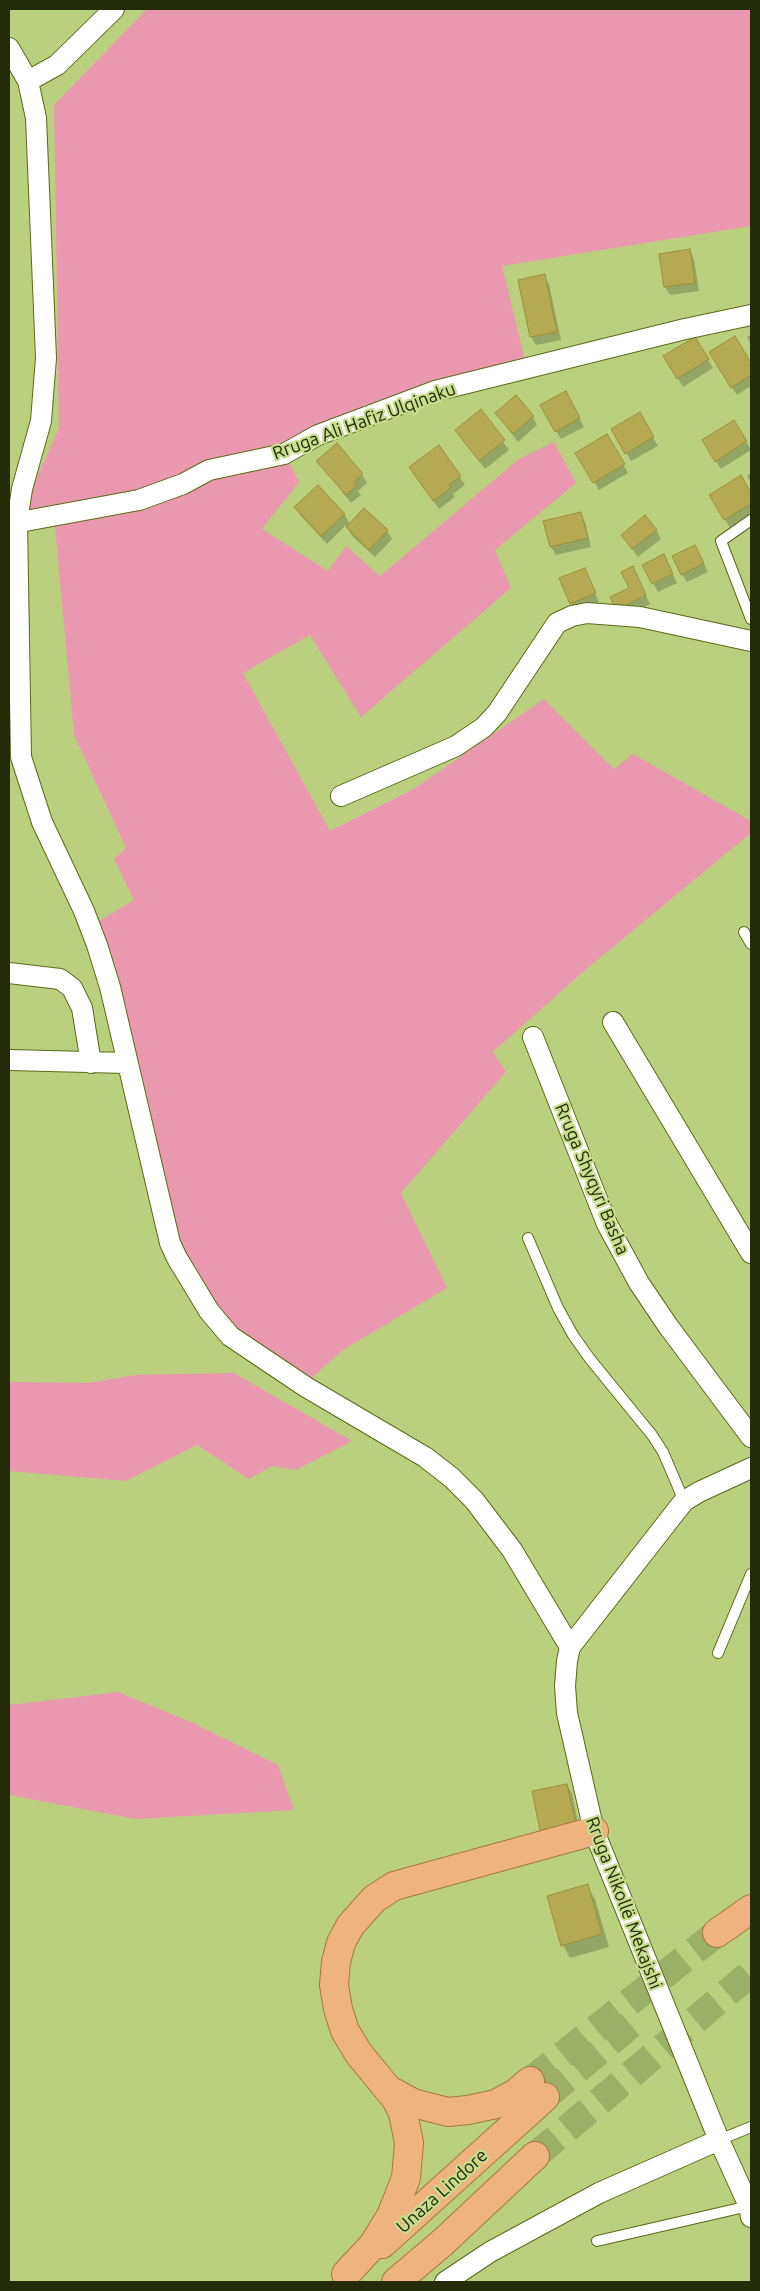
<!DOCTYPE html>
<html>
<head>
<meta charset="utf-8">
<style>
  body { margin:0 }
  #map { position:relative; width:760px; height:2291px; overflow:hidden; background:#bad07f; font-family:Ubuntu,sans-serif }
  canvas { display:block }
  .frame { position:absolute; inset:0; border:10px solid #232b09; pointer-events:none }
</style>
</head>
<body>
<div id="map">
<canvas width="760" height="2291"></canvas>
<div class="frame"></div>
</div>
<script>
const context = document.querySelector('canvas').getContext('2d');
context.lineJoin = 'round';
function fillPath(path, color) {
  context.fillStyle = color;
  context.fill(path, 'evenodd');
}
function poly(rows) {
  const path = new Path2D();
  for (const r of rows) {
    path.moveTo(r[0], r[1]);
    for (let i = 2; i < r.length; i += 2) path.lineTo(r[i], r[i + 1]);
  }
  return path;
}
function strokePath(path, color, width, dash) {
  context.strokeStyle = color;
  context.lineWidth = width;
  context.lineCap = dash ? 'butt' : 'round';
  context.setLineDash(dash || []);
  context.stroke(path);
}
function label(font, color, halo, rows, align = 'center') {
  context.font = font + ' Ubuntu,sans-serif';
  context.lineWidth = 4.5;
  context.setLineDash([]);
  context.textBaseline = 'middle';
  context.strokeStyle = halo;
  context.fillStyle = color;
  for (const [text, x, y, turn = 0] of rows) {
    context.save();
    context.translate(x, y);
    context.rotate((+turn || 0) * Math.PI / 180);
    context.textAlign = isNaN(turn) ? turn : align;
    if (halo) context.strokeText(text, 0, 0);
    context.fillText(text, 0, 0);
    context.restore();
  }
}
const green = poly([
  [147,9,751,9,751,226,502,266,527,368,285,454,299,482,262,529,328,571,346,546,380,576,519,459,554,442,576,483,495,550,511,588,361,717,310,635,243,673,330,831,412,790,544,699,614,769,633,754,751,821,751,833,584,971,493,1052,506,1072,401,1193,447,1288,343,1350,315,1375,306,1387,245,1348,177,1258,91,926,134,900,114,859,126,848,74,735,54,516,17,522,59,428,54,105],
  [234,1373,352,1441,296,1470,272,1466,249,1479,197,1445,126,1481,9,1471,9,1382,88,1383,135,1375],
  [118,1692,193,1723,278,1765,294,1810,136,1819,9,1795,9,1705]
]);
const shadow = poly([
  [690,250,694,259,699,291,670,295,665,287],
  [544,276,549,284,561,340,536,345,531,337,519,281],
  [751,335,751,345,747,337],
  [695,338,713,368,683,387,665,357],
  [734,338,751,365,751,386,737,395,715,361],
  [565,393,584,427,561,439,556,431],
  [481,411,509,450,485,469,456,430],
  [497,414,533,417,537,425,518,442],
  [639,414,658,446,631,461,613,429],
  [734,421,751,450,721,469,708,449],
  [607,436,628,473,599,490,577,453],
  [439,447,465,485,453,494,455,497,439,509,415,476],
  [318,461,362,475,367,483,358,491,361,495,351,503],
  [751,473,751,483,747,476],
  [740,477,751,495,751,515,730,528,710,496],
  [296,508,344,514,350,524,387,531,392,539,375,557,352,536,346,525,327,544,301,516],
  [580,513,585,522,591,547,556,555,551,547,545,522],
  [656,530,661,539,638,557,622,535],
  [700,555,708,572,687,582,682,574],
  [668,564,677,583,658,592,653,583],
  [584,569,599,602,576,611,571,603],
  [637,576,650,604,621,618,617,609],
  [567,1785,572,1793,580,1832,546,1839,542,1831],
  [587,1886,595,1899,609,1947,570,1958,563,1945]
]);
const building = poly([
  [690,249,695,283,664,287,659,254,690,249],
  [545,274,557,332,530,337,518,280,545,274],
  [735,336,751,363,751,375,731,388,709,352,735,336],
  [695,337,709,359,677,379,663,356,695,337],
  [566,391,580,418,555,432,540,405,566,391],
  [516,395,534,416,513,434,495,413,516,395],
  [481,409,505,440,479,461,455,430,481,409],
  [640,412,654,437,625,454,611,429,640,412],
  [734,420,747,441,715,462,702,440,734,420],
  [607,434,625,464,593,483,575,453,607,434],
  [337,443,363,474,354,482,357,486,346,495,316,461,337,443],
  [439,445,461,476,449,485,451,488,433,501,409,467,439,445],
  [741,475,751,493,751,504,724,520,709,495,741,475],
  [318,485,345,514,321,536,294,507,318,485],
  [364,508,388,530,369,550,346,527,364,508],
  [581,512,588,538,550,547,543,521,581,512],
  [645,515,657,530,632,549,621,535,645,515],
  [695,545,704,563,681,575,672,556,695,545],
  [664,554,673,574,652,584,642,565,664,554],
  [633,566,646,595,616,610,610,597,629,588,621,572,633,566],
  [585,568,596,593,570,604,559,578,585,568],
  [567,1784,576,1824,540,1831,532,1791,567,1784],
  [588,1884,602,1934,561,1946,547,1896,588,1884]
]);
const trunkTunnel = poly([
  [530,2081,717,1933],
  [545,2097,641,2016],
  [535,2156,751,1973]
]);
const service = poly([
  [751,520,721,541,751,619],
  [744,932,751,944],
  [528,1238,558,1308,573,1335,590,1359,652,1435,663,1452,684,1501],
  [718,1653,751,1574],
  [719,2140,751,2127],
  [597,2241,749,2206]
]);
const minor = poly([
  [9,48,28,81,36,118,46,358,41,421,22,489,17,522,21,757,42,822,84,911,97,945,110,987,170,1243,177,1258,209,1311,230,1336,306,1387,425,1457,452,1478,474,1500,512,1550,570,1647],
  [28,81,57,65,114,9],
  [9,524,139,500,183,484,209,470,284,454,318,435,435,391,685,329,751,315],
  [341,796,456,746,484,727,497,713,557,623,572,616,587,613,640,617,751,641],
  [9,973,60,979,72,988,82,1008,91,1063],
  [613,1022,751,1253],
  [533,1037,607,1224,639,1283,668,1326,751,1437],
  [9,1060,127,1063],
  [751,1468,699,1492,684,1501,570,1647,567,1661,565,1686,567,1713,594,1831,719,2140,749,2206,751,2217],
  [445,2282,490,2252,599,2193,719,2140]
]);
const trunk = poly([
  [717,1933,751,1909],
  [391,2091,413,2103,448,2112,468,2110,496,2104,516,2093,530,2081],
  [382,2244,545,2097],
  [346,2274,373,2245,391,2216,406,2178,409,2143,403,2113,396,2099,359,2054,345,2031,338,2009,334,1985,336,1962,341,1943,350,1926,374,1899,394,1886,594,1831],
  [396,2282,442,2243,535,2156]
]);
const streetNames = [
  ["Rruga Ali Hafiz Ulqinaku",364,421,-20],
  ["Rruga Shyqyri Basha",592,1179,67],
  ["Rruga Nikollë Mekajshi",624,1903,69],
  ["Unaza Lindore",442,2191,-42]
];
fillPath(green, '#ea98b0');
fillPath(shadow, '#0003');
fillPath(building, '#b6a953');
strokePath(building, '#9b8f37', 1);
strokePath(trunkTunnel, '#9caf67', 28, [28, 14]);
strokePath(service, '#596b16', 12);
strokePath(minor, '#596b16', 22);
strokePath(trunk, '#a47740', 30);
strokePath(service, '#fff', 10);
strokePath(minor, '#fff', 20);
strokePath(trunk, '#eeb37e', 28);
label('18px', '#232b09', '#c7dd8b', streetNames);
</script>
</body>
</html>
